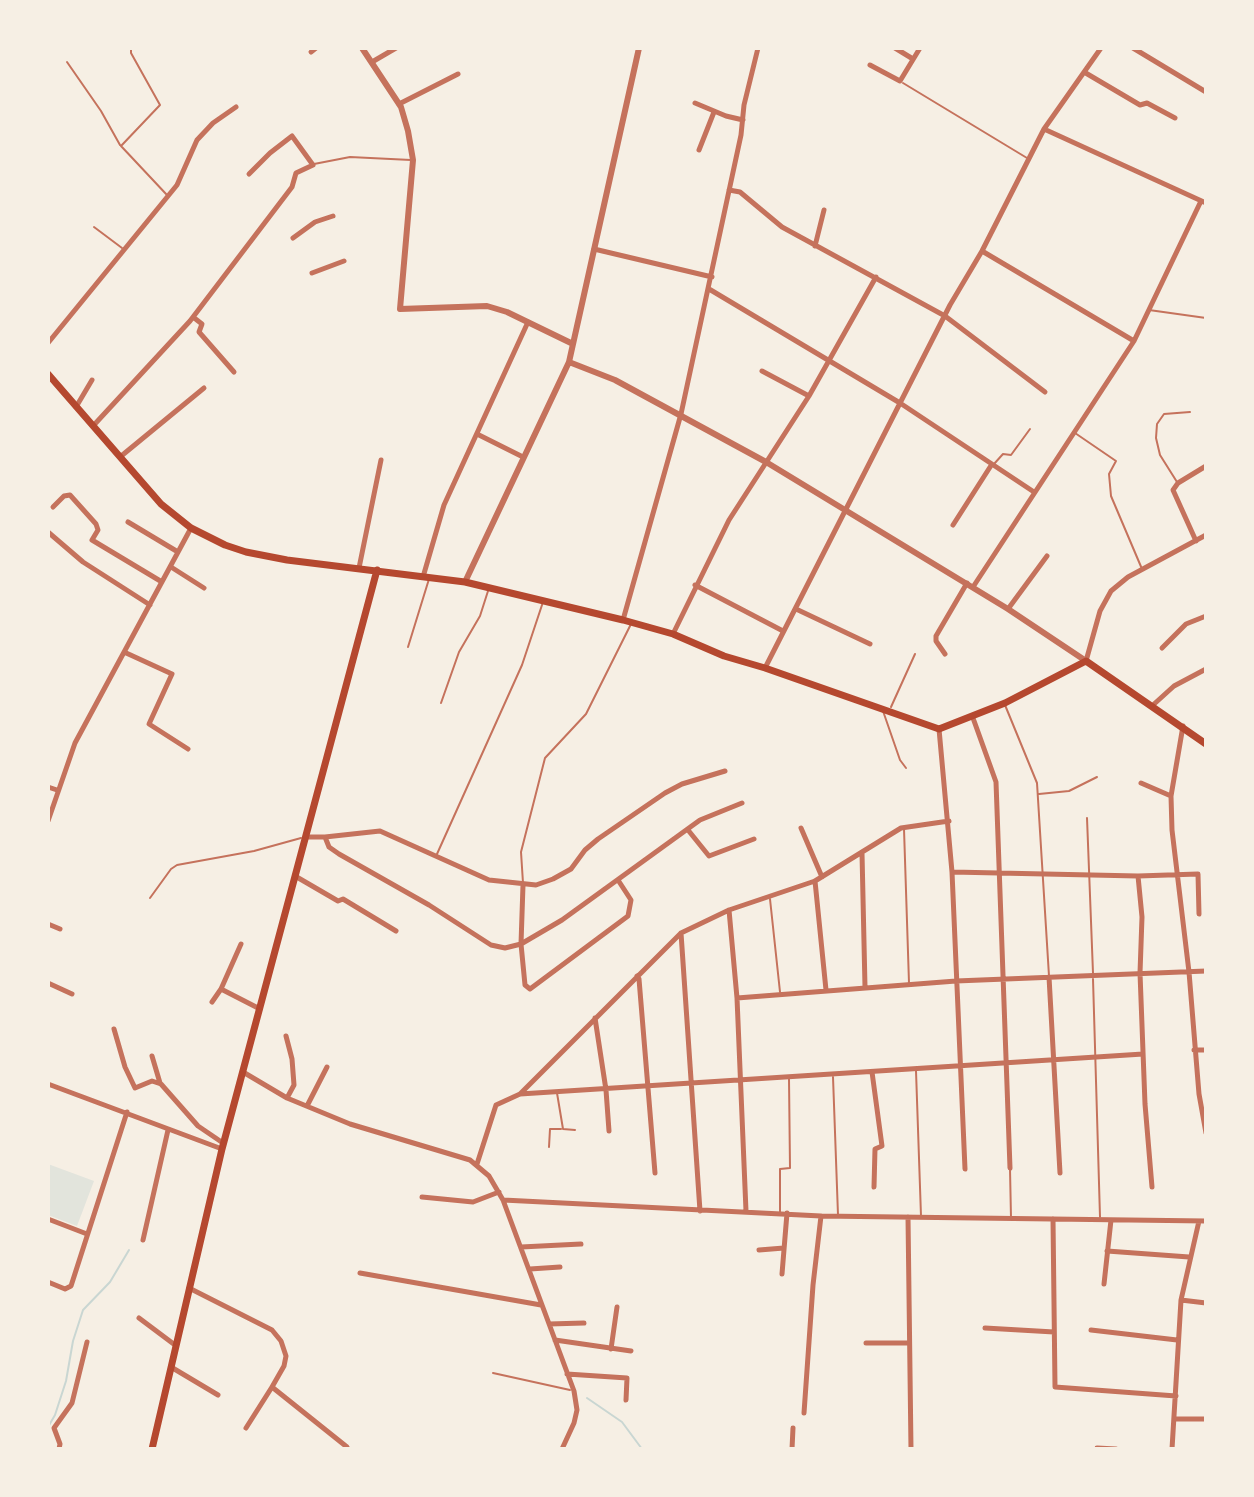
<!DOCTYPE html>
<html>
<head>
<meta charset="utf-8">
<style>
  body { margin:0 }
  #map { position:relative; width:1254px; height:1497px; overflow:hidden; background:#f6efe4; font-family:Mulish,sans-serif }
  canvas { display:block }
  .frame { position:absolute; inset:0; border:50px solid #f6efe4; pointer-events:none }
</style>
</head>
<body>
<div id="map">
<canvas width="1254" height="1497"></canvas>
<div class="frame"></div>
</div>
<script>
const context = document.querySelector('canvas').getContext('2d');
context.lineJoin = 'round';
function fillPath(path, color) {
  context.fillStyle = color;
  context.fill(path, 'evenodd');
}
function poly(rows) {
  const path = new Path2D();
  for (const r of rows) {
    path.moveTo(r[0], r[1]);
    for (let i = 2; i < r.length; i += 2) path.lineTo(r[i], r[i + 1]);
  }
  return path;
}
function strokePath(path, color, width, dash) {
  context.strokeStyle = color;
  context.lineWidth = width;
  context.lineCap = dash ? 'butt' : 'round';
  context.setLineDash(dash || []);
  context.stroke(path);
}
const green = poly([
  [48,1164,94,1181,77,1226,48,1215]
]);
const stream = poly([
  [587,1398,622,1422,642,1449],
  [48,1427,55,1415,66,1381,73,1341,83,1310,110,1282,129,1250]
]);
const service = poly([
  [131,48,131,53,160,105,121,146,167,195],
  [67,62,101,111,120,145],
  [903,83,1027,158],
  [314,164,350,157,411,160],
  [94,227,122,248],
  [1149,310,1206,318],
  [1075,433,1116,461,1109,474,1111,496,1142,569],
  [994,464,1003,454,1011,455,1030,429],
  [1177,482,1160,455,1156,438,1157,424,1164,414,1190,412],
  [408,647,429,579],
  [441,703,459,652,480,616,488,591],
  [1005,705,1037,783,1049,976],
  [891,707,915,654],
  [883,711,900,760,906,768],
  [1039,794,1069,791,1097,777],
  [1087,818,1093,973],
  [904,829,909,983],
  [437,854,522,665,543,602],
  [523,883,521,852,545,758,586,714,631,624],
  [150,898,171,869,177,865,254,851,301,838],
  [770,899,780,992],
  [1093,979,1100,1217],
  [916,1071,921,1216],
  [833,1077,838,1215],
  [557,1093,563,1129,575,1130],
  [549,1147,550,1129,561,1129],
  [1010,1169,1011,1218],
  [780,1212,780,1169,790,1168,789,1079],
  [493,1373,570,1390]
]);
const minor = poly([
  [895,48,913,59],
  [1133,48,1206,92],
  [311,52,316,48],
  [372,62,396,48],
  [870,65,900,81,920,48],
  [1084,72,1140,105,1147,103,1175,118],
  [695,103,726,116,743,120],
  [399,104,458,74],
  [1044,129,1206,203],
  [699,150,714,112],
  [729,190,740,192,782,227,945,316,1045,392],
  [293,238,315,222,333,216],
  [815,246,824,210],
  [594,249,712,277],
  [982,251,1134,341],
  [312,273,344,261],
  [709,289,900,403,1034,492],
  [193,317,202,324,199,332,234,372],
  [48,343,177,185,197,140,213,123,236,107],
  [762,371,809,396],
  [76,407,92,380],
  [93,426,190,321,292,187,296,173,313,165,292,136,270,153,249,174],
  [477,434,523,457],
  [120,457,204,388],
  [53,507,64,496,70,495,96,524,98,530,92,540,162,582],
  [128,522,178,552],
  [953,525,992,464],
  [48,532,83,562,150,605],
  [1196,541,1173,490,1178,483,1206,466],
  [171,567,204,588],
  [359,568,381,460],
  [423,577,444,505,528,322],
  [695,585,783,631],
  [973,587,1134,341,1201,201],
  [796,609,870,644],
  [1008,609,1047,556],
  [623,620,681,414,741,135,744,105,758,48],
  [673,634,729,520,809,396,876,277],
  [1162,648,1186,624,1206,616],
  [124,652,172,674,149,724,188,749],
  [945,654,936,641,936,636,967,583],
  [1086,661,1100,611,1111,591,1128,577,1206,535],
  [765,668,950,305,982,251,1044,129,1101,48],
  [1153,705,1174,686,1206,669],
  [973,718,996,782,1010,1168],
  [1183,726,1171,796,1172,830,1189,972,1199,1094,1206,1133],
  [939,729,952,872,965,1169],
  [1141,783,1171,796],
  [48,787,57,790],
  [48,821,75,743,191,528],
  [801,828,822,877],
  [688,830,709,856,754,839],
  [306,837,325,837,329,847,339,854,429,905,491,945,505,948,521,944,562,920,700,820,742,803],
  [325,837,380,831,489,880,536,885,553,879,571,869,585,850,598,839,665,793,682,784,725,771],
  [862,853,865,987],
  [952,872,1138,876,1198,874,1199,914],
  [295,876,338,901,343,899,396,931],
  [1138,876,1142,917,1140,973,1145,1104,1152,1187],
  [815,881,826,990],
  [523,885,521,944,525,985,530,989,628,916,631,900,618,880],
  [729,910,737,998,746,1211],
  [48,924,60,929],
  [681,933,700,1211],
  [241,944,221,989,260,1009],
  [637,976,639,979,655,1173],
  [1049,977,1060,1173],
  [48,983,72,994],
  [737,998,956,981,1206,971],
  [212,1002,221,989],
  [595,1018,606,1090,609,1131],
  [114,1029,125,1067,135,1088,152,1081,161,1084,198,1126,223,1143],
  [286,1036,292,1059,294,1085,287,1098],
  [1194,1050,1206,1050],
  [152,1056,160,1083],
  [243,1072,287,1098,350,1124,470,1160,489,1176,503,1200,574,1391,577,1410,574,1423,562,1449],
  [872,1072,882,1146,875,1149,874,1187],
  [48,1084,222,1149],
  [520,1094,681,933,729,910,815,881,901,828,949,821],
  [307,1106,327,1067],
  [477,1164,496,1105,520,1094,1143,1054],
  [422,1197,473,1202,499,1192],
  [503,1200,821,1216,1206,1221],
  [908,1217,911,1449],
  [48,1219,87,1234],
  [1053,1219,1055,1387,1176,1396],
  [143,1240,168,1130],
  [521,1247,581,1244],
  [759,1250,784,1248],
  [1107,1251,1189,1257],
  [530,1269,560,1267],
  [360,1273,541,1305],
  [782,1274,787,1213],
  [48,1282,65,1289,71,1286,127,1112],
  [1104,1284,1111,1220],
  [189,1288,272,1330,281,1341,286,1356,284,1366,272,1387,347,1447],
  [1181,1300,1206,1303],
  [139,1318,175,1345],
  [549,1324,584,1323],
  [985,1328,1054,1332],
  [1091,1330,1177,1340],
  [555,1340,631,1351],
  [866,1343,909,1343],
  [611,1349,617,1307],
  [171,1367,218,1395],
  [567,1374,627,1378,626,1400],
  [804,1413,813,1285,821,1216],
  [1175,1419,1206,1419],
  [246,1428,272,1387],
  [1097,1448,1116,1449],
  [59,1449,60,1444,54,1428,72,1403,87,1342],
  [792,1449,793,1428],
  [1172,1449,1181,1300,1199,1221]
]);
const tertiary = poly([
  [362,48,401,107,408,131,413,160,400,309,487,306,507,312,573,344],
  [569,362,615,380,766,462,1008,609,1086,661],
  [465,582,569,362,639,48]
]);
const secondary = poly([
  [48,374,161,504,191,528,225,545,246,552,287,560,465,582,623,620,673,634,724,656,765,668,939,729,1005,703,1086,661,1206,744],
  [152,1449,222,1149,377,570]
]);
fillPath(green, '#e2e4dc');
strokePath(stream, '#c9d6d2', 2);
strokePath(service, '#c5725c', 2);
strokePath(minor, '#c5725c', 5);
strokePath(tertiary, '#c5725c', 6);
strokePath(secondary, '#b5482f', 7);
</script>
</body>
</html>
